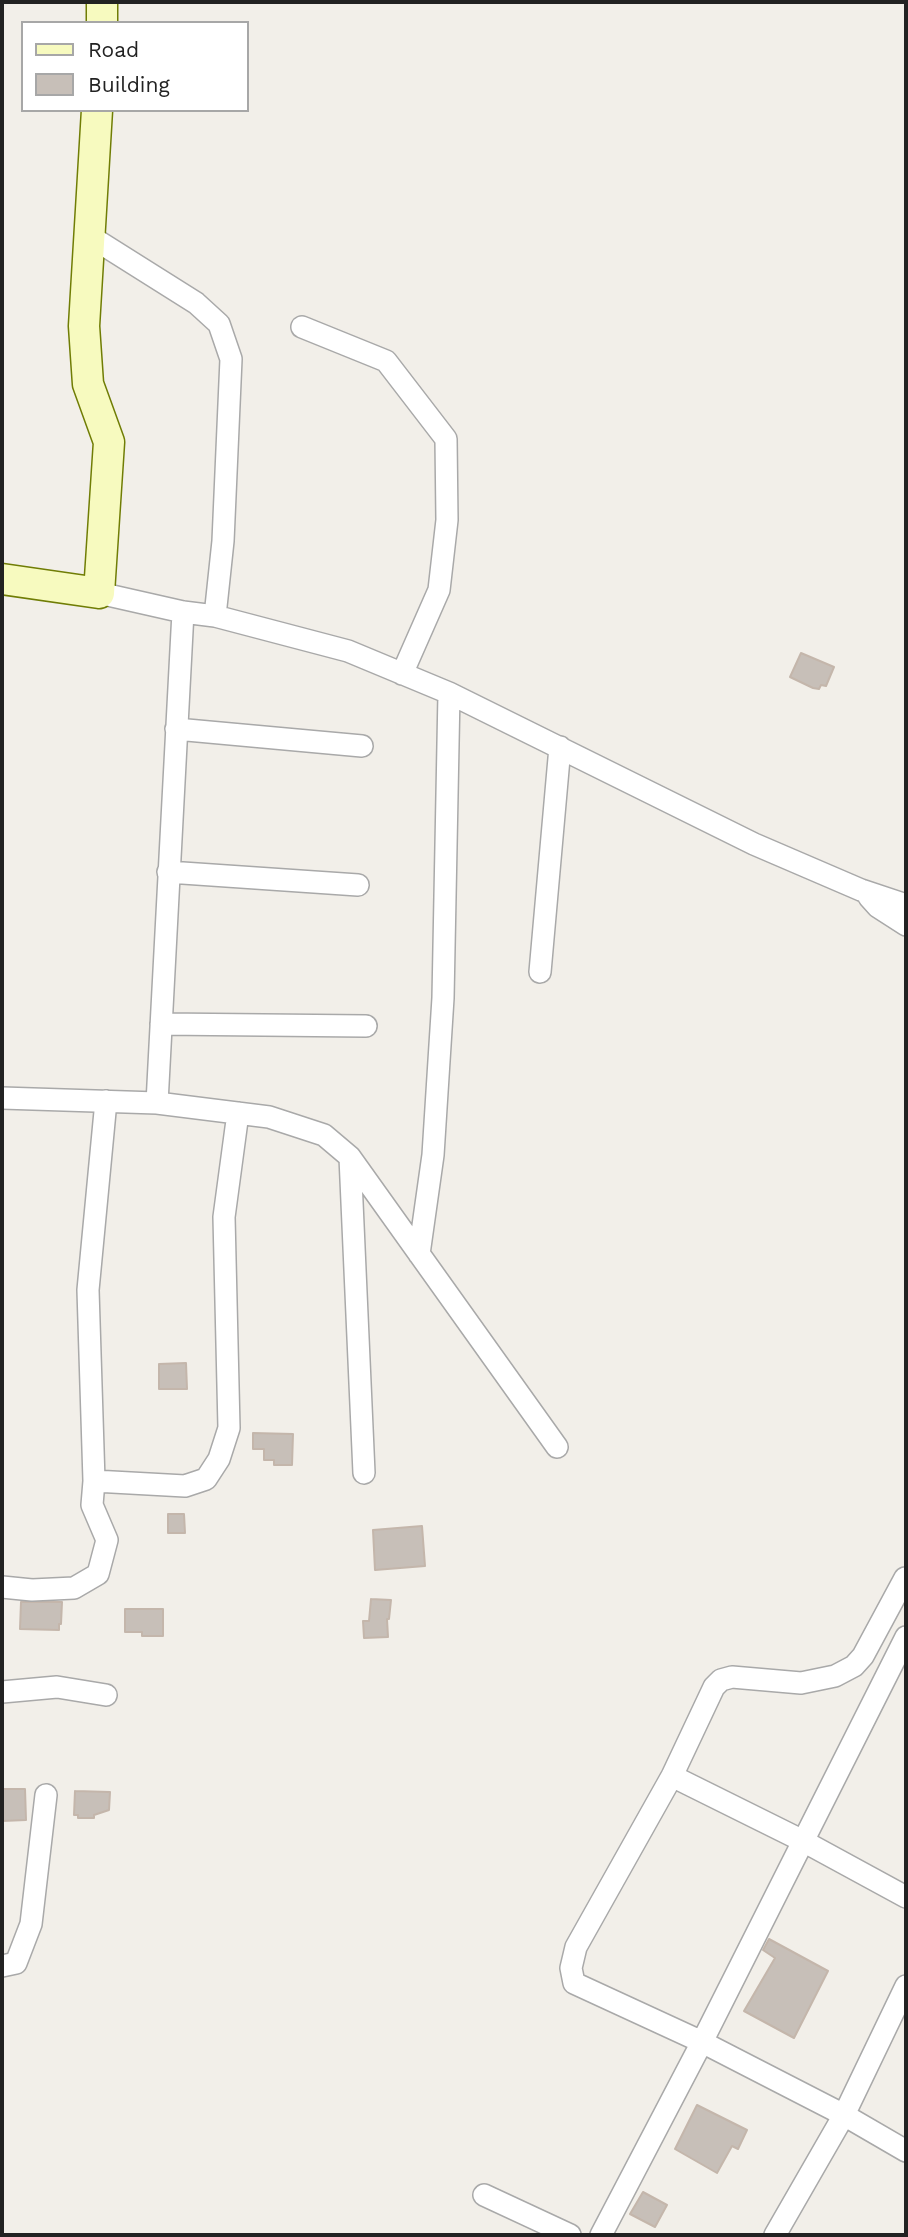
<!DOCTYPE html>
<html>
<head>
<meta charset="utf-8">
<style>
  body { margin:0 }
  #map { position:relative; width:908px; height:2237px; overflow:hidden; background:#f2efe9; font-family:"Work Sans",sans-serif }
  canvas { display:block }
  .frame { position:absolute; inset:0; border:4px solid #222; pointer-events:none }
  .legend { position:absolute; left:21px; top:21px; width:228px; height:91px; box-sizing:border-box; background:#fff; border:2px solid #a7a7a7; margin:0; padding:9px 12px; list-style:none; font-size:21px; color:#222 }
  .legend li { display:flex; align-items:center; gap:14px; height:35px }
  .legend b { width:35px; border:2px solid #a7a7a7 }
</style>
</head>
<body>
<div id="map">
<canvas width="908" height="2237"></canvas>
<div class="frame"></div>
<ul class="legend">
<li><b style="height:9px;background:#f7fabf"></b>Road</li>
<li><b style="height:19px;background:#c7bfb8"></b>Building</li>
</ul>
</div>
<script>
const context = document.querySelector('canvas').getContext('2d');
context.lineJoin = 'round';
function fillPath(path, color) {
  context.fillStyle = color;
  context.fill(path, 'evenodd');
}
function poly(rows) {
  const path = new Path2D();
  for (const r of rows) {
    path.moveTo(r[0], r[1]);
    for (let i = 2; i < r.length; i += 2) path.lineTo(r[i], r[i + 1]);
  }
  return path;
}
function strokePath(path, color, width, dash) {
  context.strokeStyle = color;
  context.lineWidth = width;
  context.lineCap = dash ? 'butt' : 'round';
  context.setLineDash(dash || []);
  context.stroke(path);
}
const building = poly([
  [801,653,834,667,826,686,821,685,819,689,813,688,790,677,801,653],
  [186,1363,187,1389,159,1389,159,1364,186,1363],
  [253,1433,293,1434,292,1465,274,1465,274,1460,264,1460,264,1449,253,1449,253,1433],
  [168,1514,184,1514,185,1533,168,1533,168,1514],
  [422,1526,425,1566,375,1570,373,1530,422,1526],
  [371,1599,391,1600,389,1619,387,1619,388,1637,364,1638,363,1621,369,1621,371,1599],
  [21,1602,62,1602,61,1624,59,1624,59,1630,20,1629,21,1602],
  [125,1609,163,1609,163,1636,142,1636,142,1632,125,1632,125,1609],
  [2,1789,25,1789,26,1820,2,1821,2,1789],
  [75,1791,110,1792,109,1810,94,1815,94,1818,78,1818,78,1815,74,1815,75,1791],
  [769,1939,828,1971,794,2038,744,2011,775,1958,763,1950,769,1939],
  [697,2105,747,2130,738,2149,732,2146,717,2173,675,2149,697,2105],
  [643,2192,667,2205,655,2227,630,2214,643,2192]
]);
const street = poly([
  [88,235,196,303,219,324,231,359,223,541,215,616],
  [302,327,386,361,446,439,447,520,439,590,402,674],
  [99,593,183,612,215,616,348,651,449,693,754,844,861,890,906,905],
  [176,729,362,746],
  [168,872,358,885],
  [869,897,878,907,906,925],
  [540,972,560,747],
  [161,1024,366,1026],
  [2,1098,157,1103,269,1117,324,1135,350,1157,557,1447],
  [157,1103,183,612],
  [350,1157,364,1473],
  [419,1254,433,1155,443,998,449,693],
  [94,1481,185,1486,206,1479,219,1459,229,1428,224,1217,238,1113],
  [905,1578,863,1656,854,1666,835,1676,801,1683,732,1677,721,1680,714,1687,672,1776,576,1947,571,1968,574,1983,702,2042,844,2115,906,2151],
  [2,1587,32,1590,74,1588,98,1574,107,1540,92,1505,94,1481,88,1290,106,1101],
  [2,1692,57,1687,106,1695],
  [672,1776,803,1841,906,1897],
  [2,1966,16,1963,31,1924,46,1795],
  [484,2195,570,2235],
  [601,2235,702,2042,906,1637],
  [775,2235,844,2115,906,1986]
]);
const secondary = poly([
  [102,23,102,2],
  [2,579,99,593,109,442,88,384,84,326,97,110]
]);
fillPath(building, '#c7bfb8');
strokePath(building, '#c4b6ab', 2);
strokePath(street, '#a9a9a9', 24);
strokePath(secondary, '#707d05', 33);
strokePath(street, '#fff', 21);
strokePath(secondary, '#f7fabf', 30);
</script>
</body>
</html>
